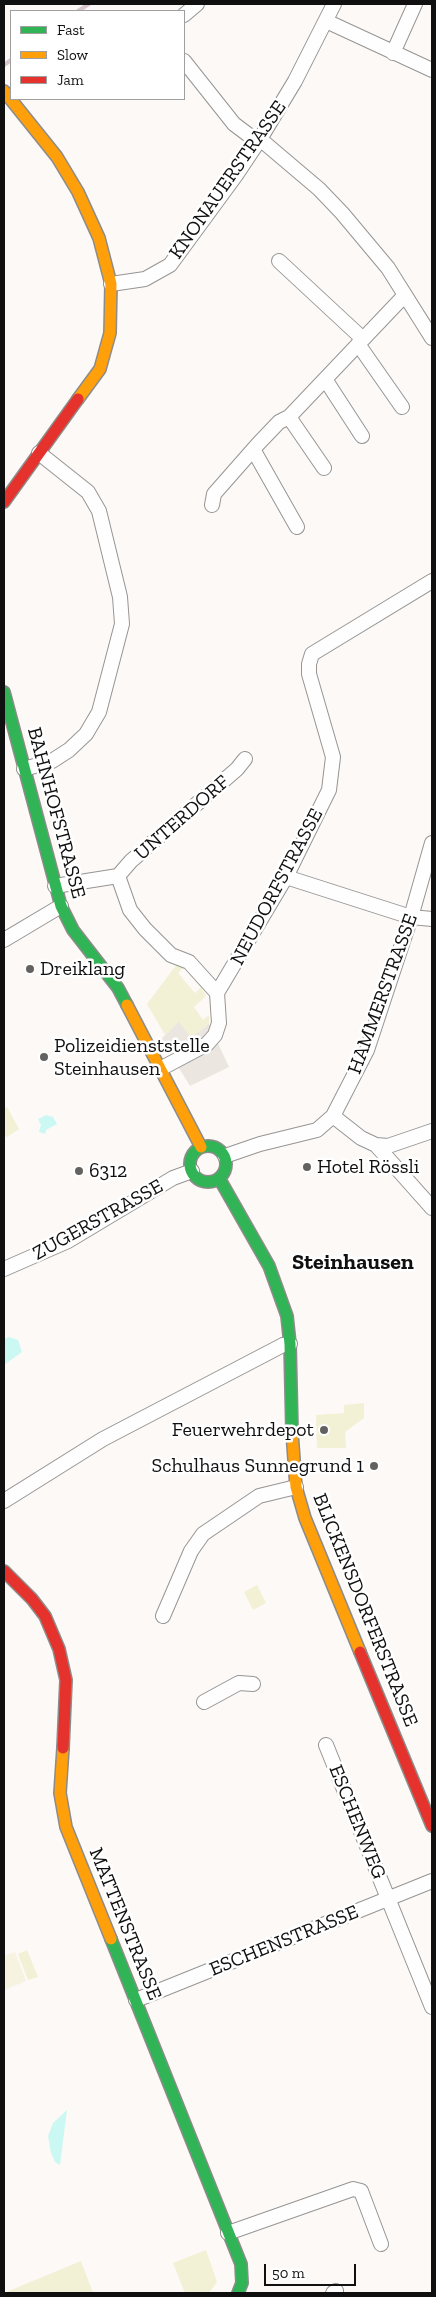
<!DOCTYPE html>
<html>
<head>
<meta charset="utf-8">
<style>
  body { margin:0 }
  #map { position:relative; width:436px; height:2297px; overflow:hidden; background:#fcf9f6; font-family:"Zilla Slab",serif }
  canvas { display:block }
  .frame { position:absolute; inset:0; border:5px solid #101010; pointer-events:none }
  .legend { position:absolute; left:10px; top:10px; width:175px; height:90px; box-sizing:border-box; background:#fff; border:1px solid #9f9f9f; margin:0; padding:6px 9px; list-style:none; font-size:15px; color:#101010 }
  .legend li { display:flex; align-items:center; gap:10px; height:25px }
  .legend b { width:25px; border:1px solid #9f9f9f }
  .scale { position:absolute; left:264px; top:2264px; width:92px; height:22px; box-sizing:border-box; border:2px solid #101010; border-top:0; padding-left:6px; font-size:15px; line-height:18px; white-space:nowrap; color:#101010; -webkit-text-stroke:4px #fff; paint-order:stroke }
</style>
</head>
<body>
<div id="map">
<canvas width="436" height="2297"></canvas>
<div class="frame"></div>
<ul class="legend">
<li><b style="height:6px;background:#30b455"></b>Fast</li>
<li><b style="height:6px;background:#ff9f0a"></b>Slow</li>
<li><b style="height:6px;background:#e5322d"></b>Jam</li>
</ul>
<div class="scale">50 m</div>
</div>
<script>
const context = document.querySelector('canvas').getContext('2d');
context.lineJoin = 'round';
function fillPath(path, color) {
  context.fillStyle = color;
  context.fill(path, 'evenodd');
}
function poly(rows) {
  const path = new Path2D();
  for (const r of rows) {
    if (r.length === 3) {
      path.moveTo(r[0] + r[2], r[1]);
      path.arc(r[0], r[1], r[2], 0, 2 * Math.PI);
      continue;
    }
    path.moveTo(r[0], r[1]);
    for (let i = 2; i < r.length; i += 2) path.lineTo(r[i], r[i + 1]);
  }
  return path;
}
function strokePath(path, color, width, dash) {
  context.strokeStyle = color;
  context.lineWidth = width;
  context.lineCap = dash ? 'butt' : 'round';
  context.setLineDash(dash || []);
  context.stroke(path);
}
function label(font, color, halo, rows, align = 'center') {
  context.font = font + ' "Zilla Slab",serif';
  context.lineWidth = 5;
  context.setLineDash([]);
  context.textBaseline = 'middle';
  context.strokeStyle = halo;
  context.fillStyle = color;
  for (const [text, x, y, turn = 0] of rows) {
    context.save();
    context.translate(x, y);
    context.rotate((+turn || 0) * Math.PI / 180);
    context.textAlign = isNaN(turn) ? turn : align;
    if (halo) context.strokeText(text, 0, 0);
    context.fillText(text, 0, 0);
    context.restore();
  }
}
const green = poly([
  [177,964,185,966,178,973,195,993,201,987,206,996,194,1007,203,1020,209,1015,209,1024,191,1037,179,1023,165,1035,147,1004],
  [7,1107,19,1129,7,1137,4,1134,4,1108],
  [364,1403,364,1418,345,1432,346,1448,317,1448,316,1415,344,1413,344,1405],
  [257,1585,266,1603,253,1610,244,1592],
  [27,1950,38,1977,28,1980,18,1954],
  [206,2250,217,2282,209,2293,185,2293,173,2263],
  [81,2261,93,2293,4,2293]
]);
const pitch = poly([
  [15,1952,26,1981,4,1990,4,1956]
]);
const plaza = poly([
  [179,1022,191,1037,209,1024,229,1067,190,1086,161,1039]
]);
const water = poly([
  [46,1115,53,1117,57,1124,46,1130,45,1134,39,1132,41,1125,38,1119],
  [9,1337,18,1340,22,1352,4,1365,4,1339],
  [67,2110,60,2165,55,2162,51,2153,48,2136,53,2123]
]);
const street = poly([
  [184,15,197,4],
  [326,21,432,70],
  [393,53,415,4],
  [184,61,234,124,258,142],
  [260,139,319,189,342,213,388,268,432,338],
  [279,261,363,339],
  [111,284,145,279,170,265,236,175,260,139,295,81,334,4],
  [358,344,402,407],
  [325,379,362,436],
  [289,417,324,468],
  [254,451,297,527],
  [212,505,214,494,258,444,279,422,289,417,405,295],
  [24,769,52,761,69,750,86,734,99,712,122,624,120,597,99,511,88,492,39,453],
  [118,876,131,861,237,769,245,759],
  [118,876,130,910,145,929,171,955,189,962,217,993],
  [286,877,411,917,432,919],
  [55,886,118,876],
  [4,940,61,906],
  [160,1069,207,1044,215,1035,219,1023,217,993,286,877,329,790,333,757,309,674,309,664,312,654,432,581],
  [333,1116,361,1138,376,1145,432,1208],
  [376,1145,388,1146,432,1131],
  [225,1156,260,1144,317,1130,333,1116,367,1050,411,917,432,843],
  [4,1269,68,1241,173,1178,192,1171],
  [4,1501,103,1439,283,1345,290,1344],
  [163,1616,191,1551,203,1534,259,1496,296,1487],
  [204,1702,239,1683,253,1684],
  [326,1745,432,2007],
  [136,2000,432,1881],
  [228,2233,353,2189,361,2191,381,2244],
  [333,2293,336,2291]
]);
const fast = poly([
  [4,692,61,906,73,930,118,988,127,1005],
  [208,1164,18],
  [219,1178,269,1266,287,1316,290,1344,292,1432],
  [111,1939,241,2264,242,2283,238,2293]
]);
const slow = poly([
  [4,91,57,157,78,192,99,238,111,284,110,333,100,369,78,399],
  [127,1005,201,1147],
  [292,1432,296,1487,305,1518,360,1652],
  [63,1748,60,1793,66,1827,111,1939]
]);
const jam = poly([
  [4,502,78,399],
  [4,1571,32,1599,45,1616,59,1649,66,1680,63,1748],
  [360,1652,432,1826]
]);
const rail = poly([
  [78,11,89,4],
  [4,65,11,60]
]);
const markers = [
  [30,969,5,"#636260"],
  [44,1057,5,"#636260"],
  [307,1167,5,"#636260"],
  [79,1171,5,"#636260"],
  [324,1430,5,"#636260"],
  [374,1466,5,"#636260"]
];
const streetNames = [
  ["KNONAUERSTRASSE",228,180,-55],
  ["BAHNHOFSTRASSE",56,813,75],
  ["UNTERDORF",182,818,-41],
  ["NEUDORFSTRASSE",277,887,-62],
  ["HAMMERSTRASSE",383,994,-70],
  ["ZUGERSTRASSE",98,1220,-29],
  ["BLICKENSDORFERSTRASSE",365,1610,68],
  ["ESCHENWEG",357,1822,68],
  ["MATTENSTRASSE",125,1924,68],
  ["ESCHENSTRASSE",284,1941,-22]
];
const poiNames = [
  ["Dreiklang",40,969],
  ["Polizeidienststelle",54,1046],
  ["Steinhausen",54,1069],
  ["Hotel Rössli",317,1167],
  ["6312",89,1171],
  ["Feuerwehrdepot",314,1430,"right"],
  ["Schulhaus Sunnegrund 1",364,1466,"right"]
];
const quarterNames = [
  ["Steinhausen",353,1263]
];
fillPath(green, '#f2f1d6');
fillPath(pitch, '#f6f3e0');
fillPath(plaza, '#ece6e1');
fillPath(water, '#ccf8f4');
strokePath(street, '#969594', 16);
strokePath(fast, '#8d8c8a', 14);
strokePath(slow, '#8d8c8a', 14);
strokePath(jam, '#8d8c8a', 14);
strokePath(street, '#fffefe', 14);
strokePath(fast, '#30b455', 11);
strokePath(slow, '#ff9f0a', 11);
strokePath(jam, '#e5322d', 11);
strokePath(rail, '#d9c5ce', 4);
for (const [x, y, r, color] of markers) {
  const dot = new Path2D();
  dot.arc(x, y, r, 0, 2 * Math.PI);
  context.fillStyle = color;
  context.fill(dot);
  strokePath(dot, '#fff', 2);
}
label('20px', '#101010', '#fff', streetNames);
label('20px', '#101010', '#fff', poiNames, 'left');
label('bold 22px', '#101010', '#fff', quarterNames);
</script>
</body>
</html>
